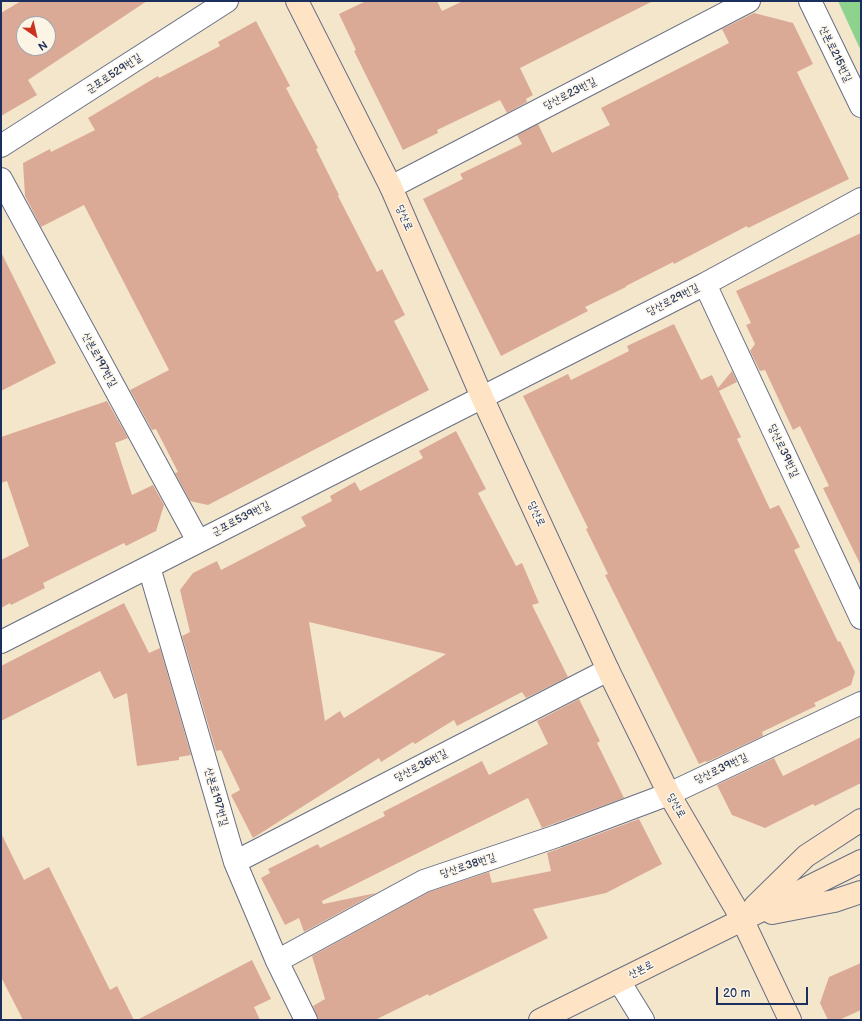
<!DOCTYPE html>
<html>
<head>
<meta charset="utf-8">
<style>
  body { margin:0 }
  #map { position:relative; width:862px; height:1021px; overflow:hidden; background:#f4e6cb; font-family:"Balsamiq Sans",sans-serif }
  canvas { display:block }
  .frame { position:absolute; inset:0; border:2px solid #1b2f5e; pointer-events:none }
  .north { position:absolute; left:16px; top:16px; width:40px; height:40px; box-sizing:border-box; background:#fcf5e5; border:1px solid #a2a6af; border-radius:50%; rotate:146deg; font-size:11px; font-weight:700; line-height:16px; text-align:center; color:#1b2f5e }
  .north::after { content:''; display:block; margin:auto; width:14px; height:18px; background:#c8321e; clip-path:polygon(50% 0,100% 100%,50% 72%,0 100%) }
  .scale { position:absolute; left:716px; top:987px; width:92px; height:18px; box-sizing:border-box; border:2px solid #1b2f5e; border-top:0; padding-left:5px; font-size:12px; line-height:14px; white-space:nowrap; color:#1b2f5e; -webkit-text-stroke:3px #fcf5e5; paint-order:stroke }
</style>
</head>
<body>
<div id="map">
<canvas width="862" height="1021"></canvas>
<div class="frame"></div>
<div class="north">N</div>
<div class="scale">20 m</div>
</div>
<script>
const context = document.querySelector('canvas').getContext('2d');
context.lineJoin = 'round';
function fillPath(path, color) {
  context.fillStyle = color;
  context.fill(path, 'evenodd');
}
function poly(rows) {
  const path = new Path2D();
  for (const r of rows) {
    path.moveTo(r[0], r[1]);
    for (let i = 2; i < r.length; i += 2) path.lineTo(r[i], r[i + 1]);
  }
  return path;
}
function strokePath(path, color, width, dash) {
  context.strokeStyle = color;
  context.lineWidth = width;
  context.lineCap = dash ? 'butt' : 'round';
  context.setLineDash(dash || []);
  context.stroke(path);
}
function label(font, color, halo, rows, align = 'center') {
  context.font = font + ' "Balsamiq Sans","Poor Story",sans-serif';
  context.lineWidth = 3;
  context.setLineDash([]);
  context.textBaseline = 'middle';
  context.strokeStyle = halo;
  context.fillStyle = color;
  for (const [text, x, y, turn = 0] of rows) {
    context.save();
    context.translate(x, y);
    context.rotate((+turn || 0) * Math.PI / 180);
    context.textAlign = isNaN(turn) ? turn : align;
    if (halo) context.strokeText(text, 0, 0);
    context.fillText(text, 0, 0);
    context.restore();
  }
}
const green = poly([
  [838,1,861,1,861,51]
]);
const building = poly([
  [21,1,147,1,28,80,37,95,1,116,1,13],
  [24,24,48,24,48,48,24,48],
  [366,1,437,1,442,11,463,1,653,1,520,68,533,95,526,99,527,102,507,113,500,100,437,130,438,133,403,150,354,51,356,50,339,14],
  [754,13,793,23,813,64,797,72,849,179,748,228,747,226,674,264,673,262,626,286,626,287,585,307,588,311,501,356,423,199,463,179,460,174,522,144,517,135,538,124,552,153,610,125,601,108,729,43,722,29],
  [256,21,290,86,286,88,318,148,316,149,339,195,338,196,377,272,382,269,405,315,394,321,429,390,208,505,190,501,175,473,178,472,156,429,152,430,130,390,169,370,84,205,41,227,25,196,23,163,50,149,51,152,95,130,88,118,158,76,159,78,220,46,218,42],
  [861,233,861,566,823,488,829,486,800,426,793,430,765,370,760,371,750,351,755,344,746,325,751,323,736,291],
  [1,252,56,363,1,391],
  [674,324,701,380,712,375,718,388,732,371,737,382,719,391,741,437,737,439,770,509,779,505,800,547,794,550,838,642,840,641,855,672,851,685,814,703,816,706,762,732,763,736,707,762,706,761,699,764,605,575,608,574,586,529,588,528,523,396,568,374,571,380,629,351,627,346],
  [107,401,128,438,115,443,132,495,153,485,164,505,156,531,126,546,124,543,43,583,45,588,11,605,10,603,1,608,1,560,29,546,7,481,1,483,1,437],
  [456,431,486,489,478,493,516,566,522,563,539,603,532,605,568,677,526,698,522,692,457,726,454,720,415,744,413,742,381,762,379,758,253,838,231,795,240,790,221,750,216,751,182,636,190,632,180,590,193,573,217,561,221,570,306,526,301,517,332,501,330,496,355,482,360,491,423,458,419,451],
  [309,622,446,654,344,718,340,711,325,721],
  [124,603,149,653,160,648,191,755,179,757,179,760,137,766,127,693,114,699,100,671,1,721,1,666],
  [579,699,600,741,597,743,624,798,542,828,528,798,322,901,323,904,376,893,304,932,299,918,285,925,261,878,270,873,268,869,318,844,320,848,385,816,383,812,482,761,489,775,548,744,537,721],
  [861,737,861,783,815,806,813,804,765,828,732,815,717,785,774,758,783,776],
  [639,819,662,864,606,893,533,909,548,938,429,996,428,994,375,1020,318,1020,313,1006,325,999,312,956,429,892,489,872,492,883,551,871,547,853],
  [1,833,24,880,49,867,110,990,117,986,134,1020,23,1020,1,977],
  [252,960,271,999,254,1007,260,1020,137,1020],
  [861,963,861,1010,839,1020,828,1020,820,1003,829,977]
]);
const street = poly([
  [810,1,861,106],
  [1,146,227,1],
  [1,179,198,541],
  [391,187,749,1],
  [705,284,861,618],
  [149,567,235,862,277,961,306,1020],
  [1,642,705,284,861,199],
  [235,862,608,670],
  [277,961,424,881,557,836,669,794,861,703],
  [619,981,643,1020]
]);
const secondary = poly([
  [297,1,391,187,482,397,608,670,669,794,742,919,790,1020],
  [755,906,806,856,861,820],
  [772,913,834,901,861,892],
  [540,1020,861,861]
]);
const streetNames = [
  ["산본로215번길",835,54,64],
  ["군포로529번길",114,74,-33],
  ["당산로23번길",570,94,-27],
  ["당산로",404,218,67],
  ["당산로29번길",673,300,-27],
  ["산본로197번길",99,360,61],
  ["당산로39번길",783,451,65],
  ["당산로",536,514,65],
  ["군포로539번길",241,519,-27],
  ["당산로36번길",421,766,-27],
  ["당산로39번길",721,769,-25],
  ["산본로197번길",216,797,74],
  ["당산로",676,806,60],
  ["당산로38번길",468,866,-18],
  ["산본로",641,970,-27]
];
fillPath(green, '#8ed38d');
fillPath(building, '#dbaa97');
strokePath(street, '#676f84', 24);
strokePath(secondary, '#676f84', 24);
strokePath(street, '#fff', 22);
strokePath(secondary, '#fee4c5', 22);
label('11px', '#1b2f5e', '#fcf5e5', streetNames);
</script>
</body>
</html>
